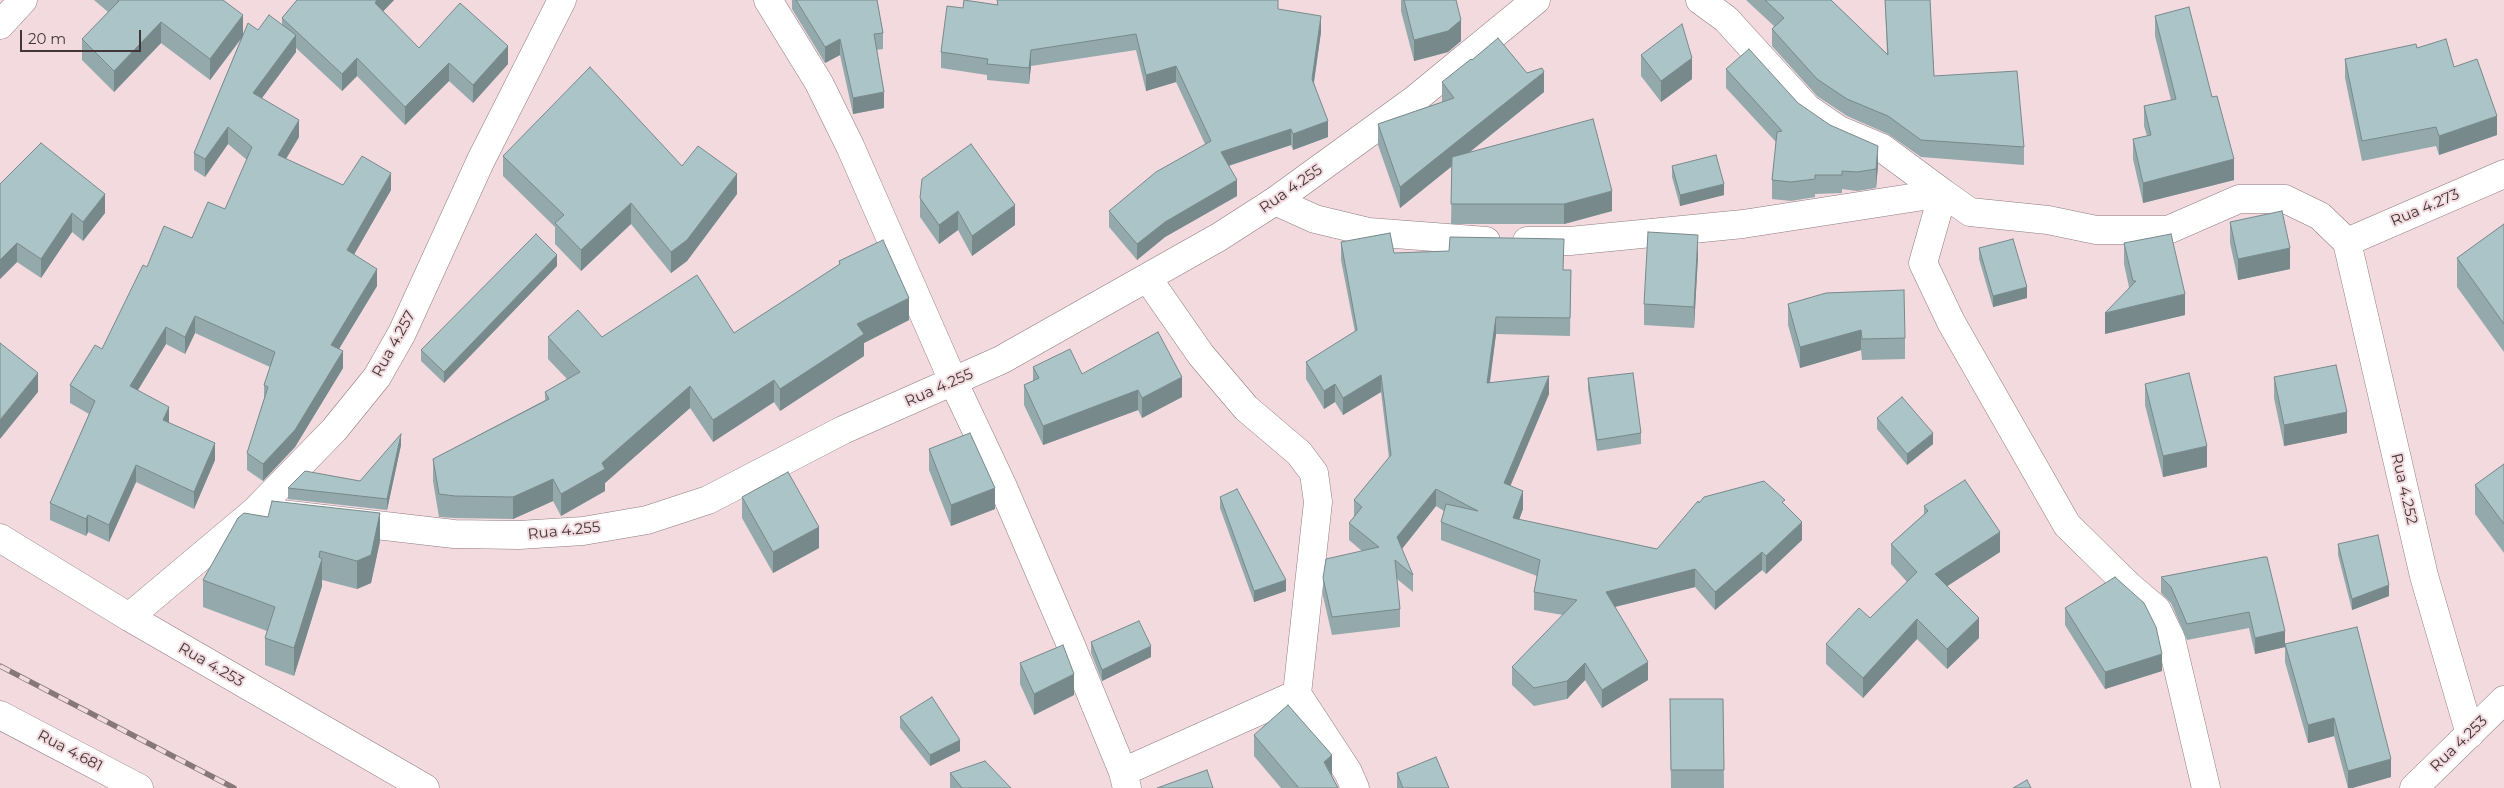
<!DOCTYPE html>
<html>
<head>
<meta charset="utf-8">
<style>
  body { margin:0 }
  #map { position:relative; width:2504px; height:788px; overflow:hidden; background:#f2dadf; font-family:Montserrat,sans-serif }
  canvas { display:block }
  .scale { position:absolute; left:20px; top:30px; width:121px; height:22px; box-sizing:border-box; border:2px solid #413739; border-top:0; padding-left:6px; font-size:15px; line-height:18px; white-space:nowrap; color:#413739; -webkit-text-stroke:4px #f2dadf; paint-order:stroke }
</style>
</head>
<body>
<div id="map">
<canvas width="2504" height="788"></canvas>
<div class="scale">20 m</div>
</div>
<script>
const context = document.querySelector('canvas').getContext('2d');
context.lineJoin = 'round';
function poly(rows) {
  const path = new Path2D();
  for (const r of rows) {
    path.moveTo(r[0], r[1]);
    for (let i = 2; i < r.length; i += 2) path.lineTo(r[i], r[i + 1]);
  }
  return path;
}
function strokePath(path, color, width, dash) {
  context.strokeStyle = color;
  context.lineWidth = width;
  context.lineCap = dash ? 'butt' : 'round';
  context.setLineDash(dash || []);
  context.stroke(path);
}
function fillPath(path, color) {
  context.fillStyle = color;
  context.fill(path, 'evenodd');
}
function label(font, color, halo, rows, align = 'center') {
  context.font = font + ' Montserrat,sans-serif';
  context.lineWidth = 4;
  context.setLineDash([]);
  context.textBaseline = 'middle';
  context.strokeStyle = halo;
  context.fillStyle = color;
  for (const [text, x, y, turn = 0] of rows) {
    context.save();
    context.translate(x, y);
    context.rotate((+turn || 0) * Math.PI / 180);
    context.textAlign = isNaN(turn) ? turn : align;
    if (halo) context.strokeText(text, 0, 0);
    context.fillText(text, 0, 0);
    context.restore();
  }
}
const minor = poly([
  [768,0,819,83,850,146,954,383,1003,487,1070,643,1123,772,1127,788],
  [1700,0,1726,19,1807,108,1839,130,1882,148,1943,193,1923,263,1951,322,2067,525,2129,586,2157,610,2171,639,2206,788],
  [0,25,23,0],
  [1275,201,1315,219,1369,232,1486,241],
  [1527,241,1570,241,1743,224,1943,193,1970,212,2048,220,2096,230,2168,230,2239,199,2285,199,2320,216,2347,242],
  [2347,242,2424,576,2470,734],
  [2347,242,2504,174],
  [1148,279,1201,355,1246,408,1299,453,1314,473,1318,502,1297,694,1348,772,1355,788],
  [255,511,454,534,519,535,583,531,647,520,708,500,843,430,1001,360,1219,237,1275,201,1414,100,1536,0],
  [0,538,129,617,425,788],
  [129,617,255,511,334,430,377,377,402,333,481,160,562,0],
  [0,715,139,788],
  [1123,772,1297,694],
  [2414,788,2504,700]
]);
const rail = poly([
  [0,666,234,788]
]);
const wall = poly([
  [94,0,223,0,243,34,282,25,282,18,297,0,394,0,383,11,419,48,508,64,473,103,449,81,405,125,357,76,342,91,296,48,296,52,262,98,299,137,286,159,343,185,391,190,354,254,377,286,339,349,343,368,295,447,263,481,247,470,247,453,264,399,264,385,270,367,195,333,185,354,166,344,138,390,169,423,215,460,194,509,136,482,109,542,88,532,86,536,50,520,50,503,89,414,70,403,70,385,102,349,147,267,192,238,225,209,247,160,228,144,205,177,194,170,194,153,241,39,210,80,161,43,114,92,82,60,82,39,108,12],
  [792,0,877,0,883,33,883,49,876,50,884,108,853,114,840,55,825,63,792,9],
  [1401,0,1456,0,1461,41,1448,52,1414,61,1401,11],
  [1746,0,1831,0,1887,54,1885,0,1930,0,1934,76,2024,147,2024,165,1921,157,1888,134,1847,116,1817,96,1772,46,1772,29,1774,26],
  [997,5,1278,9,1321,32,1314,83,1328,137,1293,150,1291,145,1229,166,1237,196,1165,237,1137,260,1109,227,1109,211,1205,144,1176,82,1146,91,1136,50,1031,66,1029,84,987,80,987,75,941,68,941,52,963,8],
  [2155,16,2212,97,2234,180,2143,203,2133,159,2133,139,2147,136,2144,126,2144,106,2171,100,2155,36],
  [2417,48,2454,67,2497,135,2439,155,2436,146,2362,161,2345,78,2345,59],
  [1641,55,1692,79,1661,102,1641,76],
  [1472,60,1527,73,1544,92,1470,152,1612,211,1564,224,1451,224,1452,166,1400,208,1378,145,1378,124,1442,102,1442,82],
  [1726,69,1798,103,1878,165,1876,188,1857,191,1842,189,1842,193,1815,194,1815,197,1791,201,1772,199,1772,180,1776,142,1726,88],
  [503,156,682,166,737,194,687,261,671,273,631,224,581,271,555,244,555,227,503,176],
  [1672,166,1724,195,1680,206,1672,177],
  [0,184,105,213,83,241,72,232,41,278,17,262,0,279],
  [920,198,1015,225,972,256,958,230,939,244,920,217],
  [2230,222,2290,269,2238,280,2230,243],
  [2504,224,2504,352,2457,287,2457,258],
  [1341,242,1394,253,1564,270,1571,270,1570,336,1496,334,1490,383,1549,394,1510,486,1523,509,1519,520,1657,549,1699,503,1785,505,1802,540,1766,574,1762,570,1715,610,1695,587,1615,607,1648,680,1602,708,1585,680,1567,699,1534,706,1512,685,1512,667,1563,615,1534,610,1534,592,1537,576,1441,540,1441,522,1444,511,1436,506,1402,549,1413,575,1413,592,1397,579,1400,609,1400,627,1332,635,1323,596,1323,578,1362,551,1349,540,1349,523,1354,517,1354,500,1389,458,1381,392,1343,415,1335,402,1324,409,1306,379,1306,362,1355,332,1341,260],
  [2124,243,2185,315,2105,334,2129,287,2124,264],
  [1979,248,2027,298,1993,307,1979,259],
  [1698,256,1694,328,1644,325,1644,304],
  [839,261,909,320,864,343,864,356,780,411,774,402,713,442,690,408,605,483,605,491,561,516,553,501,513,519,455,518,439,517,433,481,433,459,545,400,545,392,567,379,548,359,548,337,602,337,734,333,839,265],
  [557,266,444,383,421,361,421,350],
  [1788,304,1905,338,1905,359,1862,360,1861,350,1800,368,1788,325],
  [1033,367,1082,374,1182,397,1142,418,1138,410,1043,445,1024,405,1024,385,1033,381],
  [2274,377,2347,433,2284,446,2274,398],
  [1588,378,1641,433,1641,444,1597,451,1588,389],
  [2145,384,2207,467,2163,477,2145,405],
  [1877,418,1933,444,1907,465,1877,429],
  [401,445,387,510,288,499,288,488,360,481],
  [929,449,995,509,951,526,929,470],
  [2504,464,2504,553,2475,514,2475,485],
  [742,497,819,548,773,573,742,518],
  [1220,497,1286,591,1254,602,1220,508],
  [1924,506,2000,552,1947,586,1979,638,1947,669,1917,639,1863,698,1826,664,1826,644,1870,618,1907,582,1891,564,1891,544,1924,514],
  [238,518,380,541,371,583,357,589,322,580,322,586,294,676,265,665,265,638,267,631,203,607,203,580],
  [2338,544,2389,596,2352,610,2338,555],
  [2264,557,2285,647,2255,654,2249,628,2187,640,2171,603,2161,593,2161,577],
  [2065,608,2162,671,2105,689,2065,625],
  [1091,642,1151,657,1102,681,1091,653],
  [2285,644,2391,777,2352,788,2348,788,2334,736,2308,743,2285,662],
  [1020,663,1074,695,1034,715,1020,684],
  [1670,699,1723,699,1724,788,1671,788],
  [900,717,960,751,930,766,900,728],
  [1254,735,1332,776,1338,788,1281,788,1254,756],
  [950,773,1011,788,950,788],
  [1397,773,1449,788,1397,788]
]);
const shadedWall = poly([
  [377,0,394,0,375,20,375,3],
  [243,15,243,36,210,80,210,59],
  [1321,16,1321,32,1312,94,1312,79],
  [1461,20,1461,41,1448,52,1414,61,1414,40],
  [161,22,161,43,114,92,114,71],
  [296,35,296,52,253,110,253,93],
  [840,39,840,55,825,63,825,47],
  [508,46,508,64,473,103,473,85],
  [1031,50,1031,66,1029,84,1029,68],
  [357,58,357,76,342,91,342,74],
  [1692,58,1692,79,1661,102,1661,81],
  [449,63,449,81,405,125,405,107],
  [1176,66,1176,82,1146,91,1146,75],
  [1544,72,1544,92,1400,208,1400,187],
  [884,92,884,108,853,114,853,98],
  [2497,116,2497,135,2439,155,2439,136],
  [299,120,299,137,278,172,278,155],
  [1328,121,1328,137,1293,150,1293,134],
  [228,127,228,144,205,177,205,159],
  [1291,129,1291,145,1221,168,1221,152],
  [1878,146,1878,165,1876,188,1876,169],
  [2234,159,2234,180,2143,203,2143,183],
  [391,173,391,190,347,267,347,250],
  [737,174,737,194,687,261,671,273,671,252],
  [1237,180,1237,196,1165,237,1137,260,1137,244,1165,222],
  [1724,184,1724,195,1680,206,1680,195],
  [1612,191,1612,211,1564,224,1564,204],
  [105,194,105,213,83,241,83,222],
  [631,203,631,224,581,271,581,250],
  [1015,205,1015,225,972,256,972,236],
  [958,211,958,230,939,244,939,225],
  [72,213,72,232,41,278,41,259],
  [1698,235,1698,256,1694,328,1694,307],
  [17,243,17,262,0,279,0,260],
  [2290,248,2290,269,2238,280,2238,259],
  [557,255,557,266,444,383,444,372],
  [377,269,377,286,331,362,331,345],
  [2027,287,2027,298,1993,307,1993,296],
  [2185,294,2185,315,2105,334,2105,313],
  [909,298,909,320,864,343,864,356,780,411,780,389,857,324],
  [195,316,195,333,185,354,185,337],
  [1496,317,1496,334,1487,401,1487,383],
  [166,327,166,344,130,403,130,386],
  [1861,330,1861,350,1800,368,1800,347],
  [343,351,343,368,295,447,263,481,263,464],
  [38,373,38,392,0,439,0,420],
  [1381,375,1381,392,1343,415,1343,398],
  [1549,376,1549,394,1504,501,1504,483],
  [1182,377,1182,397,1142,418,1142,398],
  [774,380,774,402,713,442,713,420],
  [1335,384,1335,402,1324,409,1324,391],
  [690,386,690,408,605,483,605,491,561,516,561,494,602,463],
  [1138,390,1138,410,1043,445,1043,426],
  [169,407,169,424,163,420],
  [2347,412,2347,433,2284,446,2284,425],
  [1933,433,1933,444,1907,465,1907,454],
  [401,434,401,445,387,510,387,499],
  [215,443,215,460,194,509,194,492],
  [2207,446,2207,467,2163,477,2163,456],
  [136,465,136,482,109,542,109,525],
  [553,479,553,501,513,519,513,497],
  [995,488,995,509,951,526,951,505],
  [1436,489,1436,506,1397,555,1397,537],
  [1523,491,1523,509,1513,536,1513,518],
  [380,513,380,541,371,583,357,589,357,561],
  [88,515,88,532,86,536,86,519],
  [1802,522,1802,540,1766,574,1766,556],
  [819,527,819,548,773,573,773,552],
  [2000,532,2000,552,1935,594,1935,574],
  [320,551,320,565,322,559,322,586,294,676,294,648],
  [1762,552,1762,570,1715,610,1715,592],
  [1695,569,1695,587,1606,609,1606,592],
  [1286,580,1286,591,1254,602,1254,591],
  [2389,585,2389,596,2352,610,2352,599],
  [1979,618,1979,638,1947,669,1947,649],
  [1917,619,1917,639,1863,698,1863,678],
  [2285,631,2285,647,2255,654,2255,638],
  [1151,646,1151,657,1102,681,1102,670],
  [2162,654,2162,671,2105,689,2105,672],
  [1648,662,1648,680,1602,708,1602,690],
  [1585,663,1585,680,1567,699,1567,681],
  [1074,674,1074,695,1034,715,1034,694],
  [2334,718,2334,736,2308,743,2308,725],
  [960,740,960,751,930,766,930,755],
  [1332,755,1332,776,1324,762],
  [2391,759,2391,777,2352,788,2348,788,2348,771]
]);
const building = poly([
  [118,0,223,0,243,15,210,59,161,22,114,71,82,39,119,1,118,0],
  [297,0,377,0,375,3,419,48,460,3,508,46,473,85,449,63,405,107,357,58,342,74,282,18,297,0],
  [796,0,877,0,883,33,874,34,884,92,853,98,840,39,825,47,796,0],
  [964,0,998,5,997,0,1278,0,1278,9,1321,16,1312,79,1328,121,1293,134,1291,129,1221,152,1237,180,1165,222,1137,244,1109,211,1156,172,1211,141,1176,66,1146,75,1136,34,1031,50,1029,68,987,64,988,59,941,52,947,6,963,8,964,0],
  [1404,0,1456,0,1461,20,1448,31,1414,40,1404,0],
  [1765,0,1831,0,1888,55,1885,0,1930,0,1934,76,2017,71,2024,147,1921,140,1888,116,1847,99,1817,79,1772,29,1784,18,1765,0],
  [2189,7,2212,97,2217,96,2234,159,2143,183,2133,139,2151,135,2144,106,2176,99,2155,16,2189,7],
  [269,15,296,35,253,93,299,120,278,155,343,185,362,156,391,173,347,250,377,269,331,345,343,351,295,430,263,464,247,453,268,387,264,385,275,352,195,316,185,337,166,327,130,386,169,407,163,420,215,443,194,492,136,465,109,525,88,515,86,519,50,503,95,401,70,385,95,345,102,349,143,265,147,267,164,226,192,238,208,202,225,209,252,147,228,127,205,159,194,153,248,23,258,30,269,15],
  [1682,24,1692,58,1661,81,1641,55,1682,24],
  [1498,38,1527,73,1542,68,1544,72,1400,187,1378,124,1454,98,1442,82,1471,59,1472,60,1498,38],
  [2446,39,2454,67,2477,59,2497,116,2439,136,2436,127,2362,141,2345,59,2416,44,2417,48,2446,39],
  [1749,49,1798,103,1830,125,1878,146,1876,169,1857,172,1842,171,1842,175,1815,175,1815,179,1791,182,1772,180,1777,132,1782,131,1726,69,1749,49],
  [590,67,682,166,698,146,737,174,687,240,671,252,631,203,581,250,555,223,564,215,503,156,590,67],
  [1593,119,1612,191,1564,204,1451,204,1452,157,1593,119],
  [41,143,105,194,83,222,72,213,41,259,17,243,0,260,0,184,41,143],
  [971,144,1015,205,972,236,958,211,939,225,920,198,922,179,971,144],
  [1716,155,1724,184,1680,195,1672,166,1716,155],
  [2282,211,2290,248,2238,259,2230,222,2282,211],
  [2504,224,2504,324,2457,258,2504,224],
  [1648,232,1698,235,1694,307,1644,304,1648,232],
  [1390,233,1394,253,1449,251,1450,237,1564,239,1563,270,1571,270,1570,318,1496,317,1487,383,1549,376,1504,483,1523,491,1513,518,1657,549,1698,501,1699,503,1704,497,1764,481,1785,500,1782,502,1802,522,1766,556,1762,552,1715,592,1695,569,1606,592,1648,662,1602,690,1585,663,1567,681,1534,688,1512,667,1577,600,1534,592,1540,560,1441,522,1446,504,1478,511,1436,489,1397,537,1413,575,1395,560,1400,609,1332,617,1323,578,1326,559,1379,547,1349,523,1362,507,1354,500,1391,455,1381,375,1343,398,1335,384,1324,391,1306,362,1357,330,1341,242,1390,233],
  [536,234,557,255,444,372,421,350,536,234],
  [2171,234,2185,294,2105,313,2136,281,2133,281,2124,243,2171,234],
  [2013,239,2027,287,1993,296,1979,248,2013,239],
  [883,240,909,298,857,324,864,334,780,389,774,380,713,420,690,386,602,463,605,469,561,494,553,479,513,497,455,496,439,494,433,459,549,399,545,392,580,372,548,337,578,310,602,337,697,275,734,333,840,264,839,261,883,240],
  [1904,290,1905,338,1862,339,1861,330,1800,347,1788,304,1826,293,1904,290],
  [1158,332,1182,377,1142,398,1138,390,1043,426,1024,385,1039,378,1033,367,1070,349,1082,374,1158,332],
  [0,343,38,373,0,420,0,343],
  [2336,365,2347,412,2284,425,2274,377,2336,365],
  [1633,373,1641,433,1597,440,1588,378,1633,373],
  [2189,373,2207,446,2163,456,2145,384,2189,373],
  [1902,397,1933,433,1907,454,1877,418,1902,397],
  [970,433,995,488,951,505,929,449,970,433],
  [401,434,387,499,288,488,305,471,360,481,401,434],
  [2504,464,2504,524,2475,485,2504,464],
  [788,472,819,527,773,552,742,497,788,472],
  [1965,480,2000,532,1935,574,1979,618,1947,649,1917,619,1863,678,1826,644,1859,608,1870,618,1917,572,1891,544,1928,511,1924,506,1965,480],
  [1237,489,1286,580,1254,591,1220,497,1237,489],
  [272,501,380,513,371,555,357,561,320,551,319,557,322,559,294,648,265,638,275,607,203,580,238,518,244,513,268,517,272,501],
  [2378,535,2389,585,2352,599,2338,544,2378,535],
  [2264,557,2267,557,2285,631,2255,638,2249,612,2187,624,2171,587,2161,577,2264,557],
  [2115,577,2144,603,2156,627,2162,654,2105,672,2065,608,2115,577],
  [1139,621,1151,646,1102,670,1091,642,1139,621],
  [2357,627,2391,759,2348,771,2334,718,2308,725,2285,644,2357,627],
  [1063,645,1074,674,1034,694,1020,663,1063,645],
  [932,697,960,740,930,755,900,717,932,697],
  [1670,699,1723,699,1724,770,1671,770,1670,699],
  [1288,705,1332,755,1324,762,1338,788,1299,788,1254,735,1288,705],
  [1436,757,1449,788,1403,788,1397,773,1436,757],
  [985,761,1011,788,962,788,950,773,985,761],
  [1207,770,1213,788,1157,788,1207,770],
  [2027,780,2031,788,2013,788,2027,780]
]);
const streetNames = [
  ["Rua 4.255",1291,189,-35],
  ["Rua 4.273",2425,208,-23],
  ["Rua 4.257",394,344,-61],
  ["Rua 4.255",939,388,-24],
  ["Rua 4.252",2404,489,77],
  ["Rua 4.255",564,531,-6],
  ["Rua 4.253",211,665,30],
  ["Rua 4.253",2459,744,-44],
  ["Rua 4.681",70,751,28]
];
strokePath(minor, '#907b7f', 29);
strokePath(minor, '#fff', 28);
strokePath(rail, '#86777a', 5.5);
strokePath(rail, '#f2dadf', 4, [11]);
fillPath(wall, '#93a9ab');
fillPath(shadedWall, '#78898b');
fillPath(building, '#abc4c7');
strokePath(building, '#78898b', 1);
label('15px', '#413739', '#f2dadf', streetNames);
</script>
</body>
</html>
